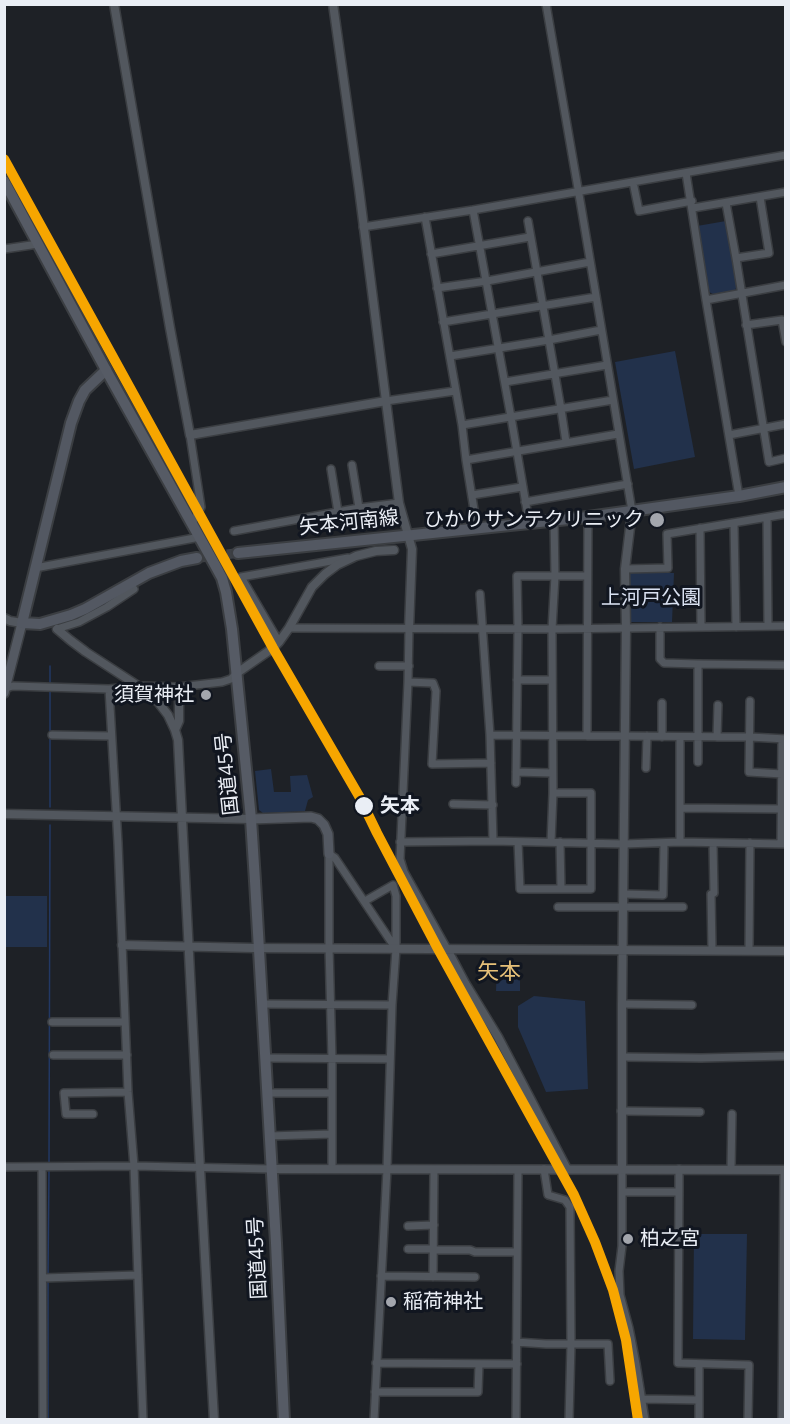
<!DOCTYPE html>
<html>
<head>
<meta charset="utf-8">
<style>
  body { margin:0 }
  #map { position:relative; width:790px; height:1424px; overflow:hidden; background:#1e2126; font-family:"Open Sans",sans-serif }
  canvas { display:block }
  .frame { position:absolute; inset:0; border:6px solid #eaeef5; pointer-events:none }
</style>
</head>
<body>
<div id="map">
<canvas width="790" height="1424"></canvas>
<div class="frame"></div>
</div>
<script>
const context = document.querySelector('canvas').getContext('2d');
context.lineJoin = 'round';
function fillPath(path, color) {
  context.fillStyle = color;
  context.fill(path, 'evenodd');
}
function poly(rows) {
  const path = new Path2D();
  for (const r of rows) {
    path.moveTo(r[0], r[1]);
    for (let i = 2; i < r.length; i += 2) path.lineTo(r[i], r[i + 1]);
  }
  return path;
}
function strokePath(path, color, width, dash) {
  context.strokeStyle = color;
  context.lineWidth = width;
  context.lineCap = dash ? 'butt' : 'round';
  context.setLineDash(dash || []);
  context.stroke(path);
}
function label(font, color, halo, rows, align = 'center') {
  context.font = font + ' "Open Sans","Noto Sans JP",sans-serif';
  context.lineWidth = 6;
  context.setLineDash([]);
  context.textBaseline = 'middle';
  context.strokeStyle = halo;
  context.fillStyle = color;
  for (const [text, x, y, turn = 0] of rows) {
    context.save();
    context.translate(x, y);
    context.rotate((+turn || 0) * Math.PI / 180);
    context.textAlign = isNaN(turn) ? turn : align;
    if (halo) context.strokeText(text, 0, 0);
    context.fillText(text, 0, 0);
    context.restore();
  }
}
const green = poly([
  [726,221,737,286,735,290,713,294,709,292,697,226],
  [675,351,695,457,634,469,615,362],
  [629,573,674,573,672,622,629,622],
  [271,769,274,792,291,792,290,776,307,775,313,797,308,800,305,811,263,813,259,810,255,771],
  [4,896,47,896,47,947,5,947],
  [497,964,520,964,520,991,496,991],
  [534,996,585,1001,588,1089,546,1092,518,1027,518,1006],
  [694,1234,747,1234,745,1340,693,1339]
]);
const stream = poly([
  [50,666,50,683],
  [50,691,50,807],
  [49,1163,50,825],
  [48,1274,49,1171],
  [48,1420,48,1282]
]);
const primaryTunnel = poly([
  [197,558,238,553]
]);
const minor = poly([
  [546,4,581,206,632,511],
  [686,173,706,300,739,496],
  [633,182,639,211,692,201],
  [726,203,736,258,769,462,786,458],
  [693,208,786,192],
  [473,210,511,417,529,522],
  [425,217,462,425,466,460,477,528],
  [528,221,561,409,566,442],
  [363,227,473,210,786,155],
  [4,249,38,244],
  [431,254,530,237],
  [736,258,769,253,760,197],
  [437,288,487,281,590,262],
  [706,300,786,285],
  [443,322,596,297],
  [746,325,782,320,786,342],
  [450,356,549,340,601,330],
  [505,382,607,365],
  [386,401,455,391],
  [462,425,613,400],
  [190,435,201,507,192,523],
  [729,435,786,424],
  [466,460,618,434],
  [352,465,359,508],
  [331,469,338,512],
  [472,495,522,487],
  [525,502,628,484],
  [767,518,768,626],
  [734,524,736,627],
  [700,528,701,627],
  [234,531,359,508,399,503],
  [35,568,200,537],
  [625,569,668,568,667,534,786,514],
  [480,594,490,735,493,841],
  [660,627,660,659,664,663,698,664,786,665],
  [289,628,552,629,786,626],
  [57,629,79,622,107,607,134,589],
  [409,629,408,682,400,859,404,872,447,949],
  [279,642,241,577,348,558],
  [698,664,698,762],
  [379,666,409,666],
  [517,680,552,680],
  [408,682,433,683,436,691,432,764,491,763],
  [6,688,13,686,109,689,139,686,179,687,222,682,231,679,237,673],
  [109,689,118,843,128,1092,134,1166,143,1420],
  [750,701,749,772,782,774],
  [662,703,662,737],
  [52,735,111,736],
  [490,735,750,737,786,739],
  [587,736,588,517],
  [680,737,680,842],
  [717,737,718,705],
  [646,768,647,736],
  [516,772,552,773],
  [516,783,518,628,517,576,587,576],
  [453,804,493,805],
  [681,808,782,809],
  [400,842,493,841,624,844,680,842,786,844],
  [518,842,520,889,591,889,591,793,553,793],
  [551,842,553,793,552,629,555,576,554,519],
  [560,842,561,889],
  [781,844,782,739],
  [329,854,335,858,396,949,392,1005,387,1169,374,1420],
  [329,854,329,947,332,1059,332,1168],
  [624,894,663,895,664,843],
  [365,901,393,885,396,896,396,948],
  [558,907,683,907],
  [712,950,711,894,714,893,713,843],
  [749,950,750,843],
  [262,1004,392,1005],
  [622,1004,692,1005],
  [52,1022,125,1022],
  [53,1055,127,1055],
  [622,1057,701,1058,786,1056],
  [266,1058,390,1059],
  [267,1093,332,1093],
  [621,1111,700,1112],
  [93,1114,66,1114,64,1093,128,1092],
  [269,1136,332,1134],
  [4,1167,134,1166,271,1169],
  [42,1167,43,1420],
  [544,1169,548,1195,565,1200,570,1207,571,1344,569,1420],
  [622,1169,622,1246,619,1271,620,1295,629,1328,636,1364,645,1420],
  [731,1169,732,1114],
  [622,1192,679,1192,679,1169],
  [679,1192,678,1363,749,1365,748,1420],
  [408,1226,434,1225],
  [408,1249,434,1249],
  [434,1250,470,1250,475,1252,517,1252],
  [381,1276,475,1277],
  [433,1277,434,1170],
  [43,1278,138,1275],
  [516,1342,546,1344,608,1344,610,1381],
  [376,1363,517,1364],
  [375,1392,478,1392,479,1364],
  [642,1399,699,1400],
  [516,1420,518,1170],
  [699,1420,699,1365],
  [782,1420,784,1170]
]);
const tertiary = poly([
  [114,4,170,328,190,435,386,401],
  [333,4,359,189,399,503,412,549,409,629],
  [4,618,10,621,22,623],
  [57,629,70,640,86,652,149,693,158,702,168,715,175,730,178,740,200,1168,214,1420],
  [237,673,273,648,279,642,289,628,312,587,325,574,337,565,356,556,376,551,394,550],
  [175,730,179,721,179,687],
  [4,814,251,819],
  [122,945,253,948,786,951],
  [447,949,465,983,498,1037,567,1169],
  [271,1169,786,1170],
  [622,1169,622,1004,626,628,625,569,632,511]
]);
const secondary = poly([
  [4,693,22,623],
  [251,819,311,817,318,819,324,825,328,834,329,854]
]);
const primary = poly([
  [106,370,85,390,79,401,71,423,22,623,40,624,71,615,85,609,149,573,181,561,197,558],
  [238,553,588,517,739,496,786,487]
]);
const trunk = poly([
  [4,181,106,370,215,565,222,578,226,592,232,629,251,819,255,881,276,1243,284,1420]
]);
const rail1 = poly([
  [4,159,273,648,359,796,377,833,438,949,574,1195,595,1242,613,1290,626,1340,638,1420]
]);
const markers = [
  [657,520,8,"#a3a6ad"],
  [206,695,6,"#a3a6ad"],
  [364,806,10,"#eaeef5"],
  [628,1239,6,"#a3a6ad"],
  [391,1302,6,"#a3a6ad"]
];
const poiNames = [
  ["ひかりサンテクリニック",644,520],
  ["須賀神社",194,695],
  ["柏之宮",640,1239,"left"],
  ["稲荷神社",403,1302,"left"]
];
const streetNames = [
  ["矢本河南線",349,523,-6],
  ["国道45号",228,774,-96],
  ["国道45号",258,1258,-93]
];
const parkNames = [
  ["上河戸公園",651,598]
];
const stopNames = [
  ["矢本",380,806]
];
const quarterNames = [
  ["矢本",499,973]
];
fillPath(green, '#22314b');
strokePath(stream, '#223864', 1.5);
strokePath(primaryTunnel, '#3d4045', 10, [10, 5]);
strokePath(minor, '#3b3e42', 10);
strokePath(tertiary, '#3b3e42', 11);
strokePath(secondary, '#3b3e42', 12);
strokePath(primary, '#3b3e42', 14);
strokePath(trunk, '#3b3e42', 14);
strokePath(minor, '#52575e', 7);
strokePath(tertiary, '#52575e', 8);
strokePath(secondary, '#545962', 9);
strokePath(primary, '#535862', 10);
strokePath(trunk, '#565b65', 10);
strokePath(rail1, '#f7a600', 10);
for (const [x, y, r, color] of markers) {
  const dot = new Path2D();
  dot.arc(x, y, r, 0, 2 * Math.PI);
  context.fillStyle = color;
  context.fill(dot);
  strokePath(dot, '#111620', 2);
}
label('20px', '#eaeef5', '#111620', poiNames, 'right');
label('20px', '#eaeef5', '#111620', streetNames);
label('20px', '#d9e1f1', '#111620', parkNames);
label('bold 20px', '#eaeef5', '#111620', stopNames, 'left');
label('22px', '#e6c078', '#111620', quarterNames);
</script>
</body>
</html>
